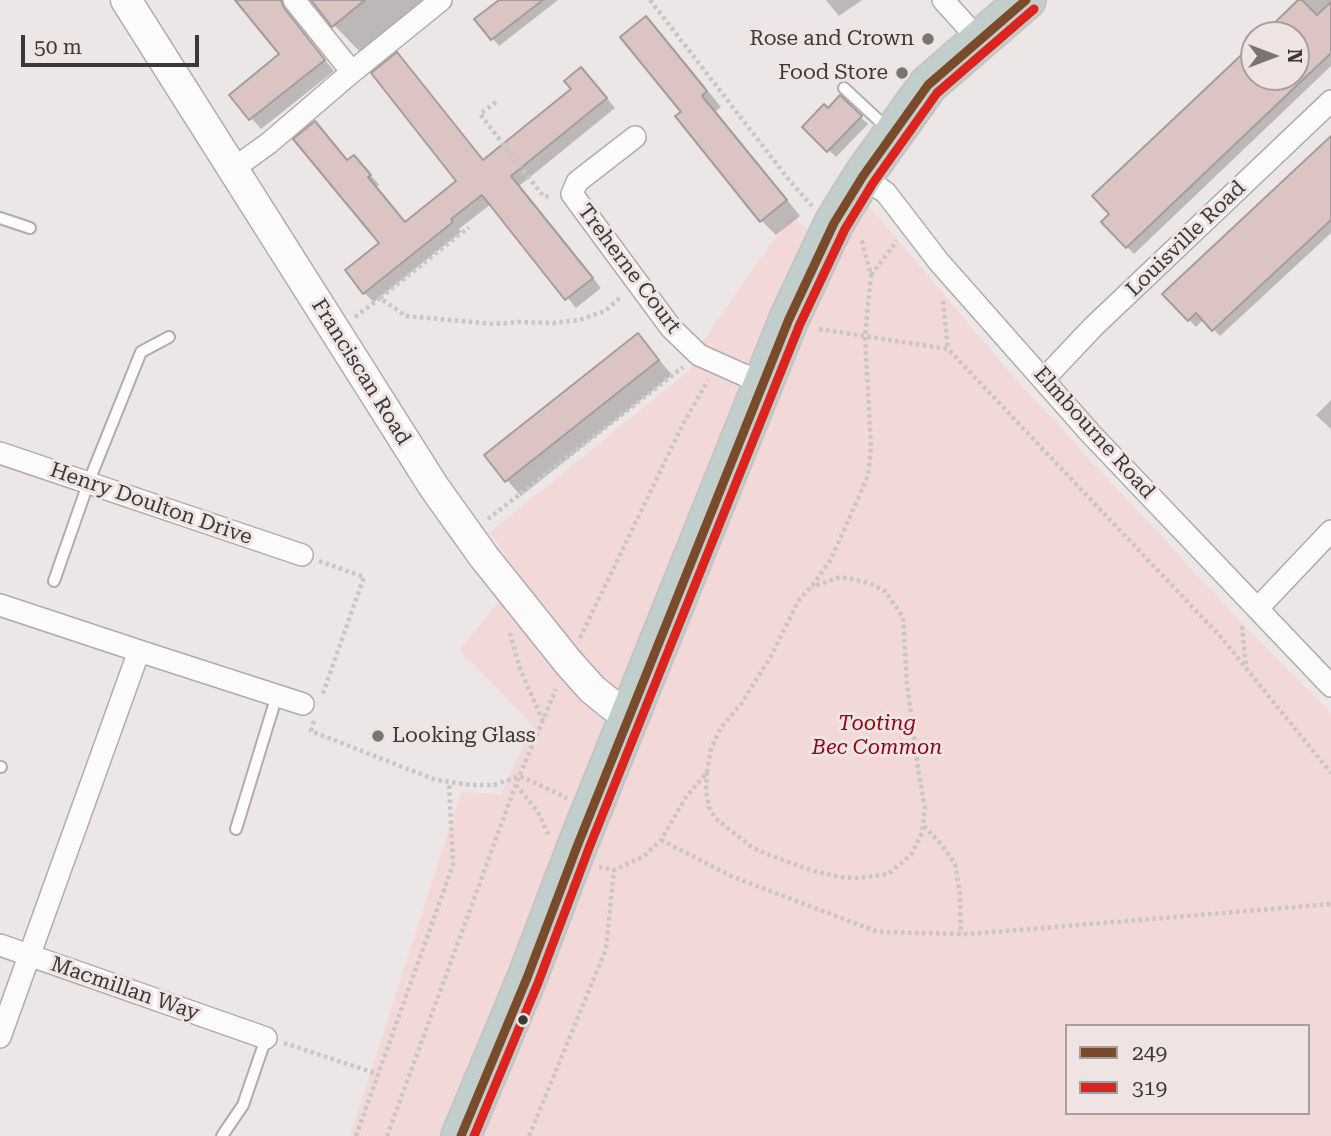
<!DOCTYPE html>
<html>
<head>
<meta charset="utf-8">
<style>
  body { margin:0 }
  #map { position:relative; width:1331px; height:1136px; overflow:hidden; background:#ece6e6; font-family:"Roboto Serif",serif }
  canvas { display:block }
  .legend { position:absolute; left:1065px; top:1024px; width:245px; height:91px; box-sizing:border-box; background:#efe4e3; border:2px solid #a79f9f; margin:0; padding:9px 12px; list-style:none; font-size:21px; color:#3c3838 }
  .legend li { display:flex; align-items:center; gap:14px; height:35px }
  .legend b { width:35px; border:2px solid #a79f9f }
  .north { position:absolute; left:1240px; top:21px; width:70px; height:70px; box-sizing:border-box; background:#efe4e3; border:2px solid #a79f9f; border-radius:50%; rotate:90deg; font-size:19px; font-weight:700; line-height:28px; text-align:center; color:#3c3838 }
  .north::after { content:''; display:block; margin:auto; width:24px; height:32px; background:#7a7575; clip-path:polygon(50% 0,100% 100%,50% 72%,0 100%) }
  .scale { position:absolute; left:21px; top:35px; width:178px; height:32px; box-sizing:border-box; border:4px solid #3c3838; border-top:0; padding-left:9px; font-size:21px; line-height:24px; white-space:nowrap; color:#3c3838; -webkit-text-stroke:5px #efe4e3; paint-order:stroke }
</style>
</head>
<body>
<div id="map">
<canvas width="1331" height="1136"></canvas>
<ul class="legend">
<li><b style="height:9px;background:#7a4b2a"></b>249</li>
<li><b style="height:9px;background:#dc241f"></b>319</li>
</ul>
<div class="north">N</div>
<div class="scale">50 m</div>
</div>
<script>
const context = document.querySelector('canvas').getContext('2d');
context.lineJoin = 'round';
function fillPath(path, color) {
  context.fillStyle = color;
  context.fill(path, 'evenodd');
}
function poly(rows) {
  const path = new Path2D();
  for (const r of rows) {
    path.moveTo(r[0], r[1]);
    for (let i = 2; i < r.length; i += 2) path.lineTo(r[i], r[i + 1]);
  }
  return path;
}
function strokePath(path, color, width, dash) {
  context.strokeStyle = color;
  context.lineWidth = width;
  context.lineCap = dash ? 'butt' : 'round';
  context.setLineDash(dash || []);
  context.stroke(path);
}
function label(font, color, halo, rows, align = 'center') {
  context.font = font + ' "Roboto Serif",serif';
  context.lineWidth = 6;
  context.setLineDash([]);
  context.textBaseline = 'middle';
  context.strokeStyle = halo;
  context.fillStyle = color;
  for (const [text, x, y, turn = 0] of rows) {
    context.save();
    context.translate(x, y);
    context.rotate((+turn || 0) * Math.PI / 180);
    context.textAlign = isNaN(turn) ? turn : align;
    if (halo) context.strokeText(text, 0, 0);
    context.fillText(text, 0, 0);
    context.restore();
  }
}
const green = poly([
  [865,201,1018,382,1241,622,1331,714,1331,1136,350,1136,461,792,501,794,533,725,459,650,520,577,490,532,690,370,699,347,764,253,793,217,842,257],
  [1067,1026,1308,1026,1308,1113,1067,1113]
]);
const shadow = poly([
  [237,0,276,0,334,71,261,129,231,95,281,54],
  [313,0,429,0,362,54,334,25],
  [501,0,558,0,499,46,477,19],
  [826,0,862,0,839,16],
  [1300,0,1331,0,1331,66,1134,254,1103,222,1254,44,1254,77,1296,77,1296,35,1263,35],
  [646,18,661,33,721,107,716,111,800,216,776,235,762,221,677,117,683,112],
  [591,79,615,108,519,186,601,288,576,308,491,204,459,229,461,232,374,302,364,293,347,271,382,243,348,162,363,166,379,185,375,188,406,224],
  [840,98,868,124,836,157,805,127,828,111],
  [1331,137,1331,233,1220,336,1204,319,1196,327,1165,294],
  [638,335,672,375,521,496,486,456],
  [1331,400,1331,429,1316,415]
]);
const building = poly([
  [235,0,281,0,284,8,325,60,249,120,229,95,279,54,235,0],
  [311,0,365,0,332,27,311,0],
  [499,0,543,0,491,40,474,19,499,0],
  [1298,0,1302,0,1317,15,1331,2,1331,53,1126,248,1101,222,1109,214,1092,196,1254,43,1254,77,1296,77,1296,35,1262,35,1298,0],
  [646,16,707,91,702,96,787,200,760,222,675,116,681,112,620,37,646,16],
  [397,52,483,160,571,89,564,81,581,67,607,98,511,176,593,278,565,300,482,195,451,219,453,222,363,294,345,270,379,243,293,139,315,121,347,160,354,155,371,175,368,177,405,222,456,181,371,73,397,52],
  [840,95,862,116,827,152,802,127,824,104,828,108,840,95],
  [1331,136,1331,220,1212,331,1196,313,1188,321,1162,294,1331,136],
  [638,333,659,360,505,482,484,455,638,333]
]);
const path = poly([
  [650,0,789,180,812,206],
  [496,102,480,114,544,197,551,196],
  [871,275,897,241],
  [380,298,469,227],
  [943,301,948,349],
  [355,317,380,298,406,316,494,324,518,322,553,323,579,320,605,311,621,297],
  [819,329,948,349,1220,636,1331,773],
  [488,519,683,367],
  [319,561,364,577,322,696],
  [1242,626,1246,666],
  [510,633,520,669,543,721],
  [580,638,682,426,708,380],
  [314,721,311,731,436,780,471,785,494,785,520,776,567,798],
  [707,772,706,790,709,807,715,818,753,848,772,856,814,871,840,877,859,878,888,874,911,855,922,833,925,808,919,775,907,684,903,617,885,591,869,583,848,578,837,578,812,587],
  [516,785,538,812,549,836],
  [924,826,942,845,955,864,960,894,961,934],
  [661,840,731,876,878,932,969,934,1331,904],
  [599,867,614,870,643,857,661,840,686,797,707,772,711,749,720,729,741,704,771,656,799,600,816,581,831,559,868,476,871,447,865,336,871,275,861,238],
  [284,1043,378,1074],
  [356,1136,453,865,449,783],
  [387,1136,516,784,556,689],
  [529,1136,606,949,614,870]
]);
const lane = poly([
  [844,88,888,129],
  [0,218,30,228],
  [54,581,89,481,141,352,169,337],
  [0,767,1,767],
  [236,829,277,695],
  [222,1136,243,1105,266,1038]
]);
const street = poly([
  [294,0,352,72],
  [943,0,980,41],
  [635,137,577,182,572,194,671,328,699,355,764,384],
  [233,169,269,143,352,72,441,0],
  [863,176,886,193,939,262,1091,434,1331,686],
  [1044,379,1093,327,1331,101],
  [0,453,302,555],
  [0,605,139,651,0,1037],
  [1258,608,1331,531],
  [139,651,303,704],
  [0,945,266,1038]
]);
const secondary = poly([
  [126,0,434,487,484,557,568,662,592,689,613,706,631,714]
]);
const highway = poly([
  [461,1136,527,978,578,844,789,319,834,223,863,176,928,85,1026,0]
]);
const bus1 = poly([
  [461,1136,527,978,578,844,789,319,834,223,863,176,928,85,1026,0]
]);
const bus2 = poly([
  [474,1136,538,983,589,848,800,324,845,229,873,183,937,93,1034,9]
]);
const markers = [
  [928,39,7,"#7a7575"],
  [902,73,7,"#7a7575"],
  [378,736,7,"#7a7575"],
  [523,1020,6,"#3c3838"]
];
const poiNames = [
  ["Rose and Crown",914,39],
  ["Food Store",888,73],
  ["Looking Glass",392,736,"left"]
];
const streetNames = [
  ["Louisville Road",1186,239,-44],
  ["Treherne Court",629,269,53],
  ["Franciscan Road",361,372,58],
  ["Elmbourne Road",1094,433,48],
  ["Henry Doulton Drive",151,504,19],
  ["Macmillan Way",125,989,19]
];
const parkNames = [
  ["Tooting",877,724],
  ["Bec Common",877,748]
];
fillPath(green, '#f2d9d7');
fillPath(shadow, '#0003');
fillPath(building, '#dbc4c2');
strokePath(building, '#a39e9e', 2);
strokePath(lane, '#b0acac', 14);
strokePath(street, '#b0acac', 24);
strokePath(secondary, '#b0acac', 33);
strokePath(highway, '#c6c3c3', 42);
strokePath(path, '#c9c6c6', 4.5, [3.5, 3.5]);
strokePath(lane, '#fcfbfb', 10);
strokePath(street, '#fcfbfb', 21);
strokePath(secondary, '#fcfbfb', 30);
strokePath(highway, '#c2cecc', 38);
strokePath(bus1, '#7a4b2a', 9);
strokePath(bus2, '#dc241f', 9);
for (const [x, y, r, color] of markers) {
  const dot = new Path2D();
  dot.arc(x, y, r, 0, 2 * Math.PI);
  context.fillStyle = color;
  context.fill(dot);
  strokePath(dot, '#efe4e3', 2.5);
}
label('21px', '#3c3838', '#efe4e3', poiNames, 'right');
label('21px', '#3c3838', '#efe4e3', streetNames);
label('italic 21px', '#8b0714', '#efe4e3', parkNames);
</script>
</body>
</html>
